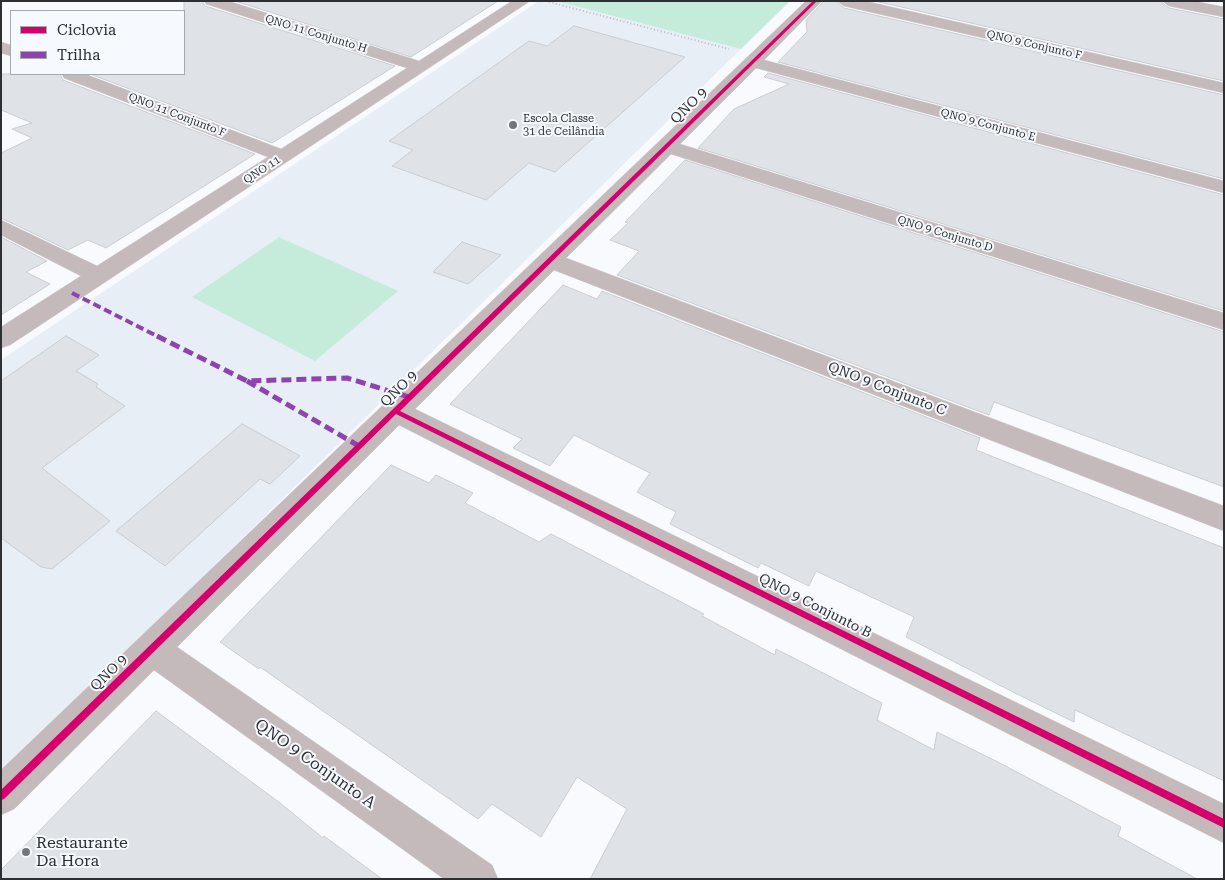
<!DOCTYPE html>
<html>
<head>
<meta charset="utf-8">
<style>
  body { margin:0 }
  #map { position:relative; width:1225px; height:880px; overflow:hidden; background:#f8fafd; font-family:"Roboto Serif",serif }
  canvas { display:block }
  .frame { position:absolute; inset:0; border:2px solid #2d2f32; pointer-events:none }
  .legend { position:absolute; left:10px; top:10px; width:175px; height:65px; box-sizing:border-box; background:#f6faff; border:1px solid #a6a9ad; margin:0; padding:6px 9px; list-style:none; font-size:15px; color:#2d2f32 }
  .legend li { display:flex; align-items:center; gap:10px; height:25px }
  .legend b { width:25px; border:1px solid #a6a9ad }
</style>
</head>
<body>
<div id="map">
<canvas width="1225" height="880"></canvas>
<div class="frame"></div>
<ul class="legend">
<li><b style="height:6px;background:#d6006c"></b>Ciclovia</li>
<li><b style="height:6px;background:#8e44ad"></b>Trilha</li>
</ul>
</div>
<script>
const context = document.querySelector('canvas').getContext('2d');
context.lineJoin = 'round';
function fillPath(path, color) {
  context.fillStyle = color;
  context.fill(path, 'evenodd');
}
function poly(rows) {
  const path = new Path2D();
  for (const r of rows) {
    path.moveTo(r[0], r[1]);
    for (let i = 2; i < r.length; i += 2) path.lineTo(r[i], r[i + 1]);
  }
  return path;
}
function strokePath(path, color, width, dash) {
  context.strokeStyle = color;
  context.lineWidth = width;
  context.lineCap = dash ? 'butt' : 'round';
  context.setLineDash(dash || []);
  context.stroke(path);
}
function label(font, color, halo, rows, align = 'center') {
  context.font = font + ' "Roboto Serif",serif';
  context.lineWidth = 4;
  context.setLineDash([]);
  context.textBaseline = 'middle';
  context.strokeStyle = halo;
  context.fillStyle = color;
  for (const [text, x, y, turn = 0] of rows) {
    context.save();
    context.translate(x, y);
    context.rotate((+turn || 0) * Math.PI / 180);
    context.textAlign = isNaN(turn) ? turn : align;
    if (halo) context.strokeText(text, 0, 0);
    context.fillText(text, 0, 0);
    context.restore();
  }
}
const built = poly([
  [539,1,790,1,1,775,1,360]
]);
const green = poly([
  [556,1,790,1,741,49],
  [279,237,398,291,315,361,192,297]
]);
const building = poly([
  [184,1,202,1,205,6,395,66,272,143,90,74,184,74,184,1],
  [235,1,498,1,411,57,235,1],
  [824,1,835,1,844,8,1224,95,1224,179,778,62,807,32,806,20,824,1],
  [875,1,1160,1,1169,8,1224,19,1224,81,875,1],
  [574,26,685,57,555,172,529,163,486,200,392,166,413,150,389,141,529,41,547,46,574,26],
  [768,73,1224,195,1224,311,698,148,734,109,789,84,764,77,768,73],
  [1,74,60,74,63,80,255,154,106,248,88,240,68,250,1,218,1,153,32,138,12,129,32,123,1,110,1,74],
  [685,160,1224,332,1224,487,994,402,989,415,617,275,639,251,610,240,628,223,625,222,685,160],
  [1,237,47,261,26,272,50,284,1,315,1,237],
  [462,242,501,255,468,284,433,272,462,242],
  [563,285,597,299,602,291,980,438,976,450,1224,548,1224,781,1075,710,1074,722,1015,693,906,637,914,617,816,571,809,586,761,563,758,568,670,524,676,512,637,492,650,473,574,435,550,466,513,448,522,439,450,404,563,285],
  [66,336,99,355,76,371,98,384,96,387,125,406,42,468,110,521,52,569,41,567,1,538,1,381,66,336],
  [242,424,300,456,270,484,260,479,165,566,116,531,242,424],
  [391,465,429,483,436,475,473,493,465,503,539,542,551,534,704,614,702,616,775,655,776,649,882,703,877,720,934,750,937,732,996,761,1121,827,1118,836,1197,879,590,879,627,809,577,777,541,837,492,804,478,819,260,667,259,669,220,642,391,465],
  [156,711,280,803,323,838,324,836,382,879,1,879,1,870,156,711]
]);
const path = poly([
  [549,2,729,49]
]);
const minor = poly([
  [204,1,228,1,419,61,512,1,530,1,10,345,1,348,1,327,81,276,1,235,1,220,97,266,268,157,64,78,62,74,85,74,281,149,407,68,206,4,204,1],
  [806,1,822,1,764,60,1224,181,1224,193,756,68,680,144,1224,313,1224,330,671,154,566,258,1224,506,1224,531,554,270,415,409,1224,804,1224,843,399,425,177,647,492,865,498,879,444,879,154,670,14,809,1,815,1,770,806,1],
  [837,1,865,1,1224,83,1224,93,844,6,837,1],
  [1162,1,1193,1,1224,7,1224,17,1169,6,1162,1],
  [1,42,11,45,11,56,1,53,1,42]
]);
const quietFar1 = poly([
  [72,293,159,337]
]);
const quiet = poly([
  [157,336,247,381,347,378,409,397],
  [247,381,359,446]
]);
const cycleway = poly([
  [813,1,817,1,400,411,1224,819,1224,828,396,414,4,799,1,800,1,790,813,1]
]);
const markers = [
  [513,125,5,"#747679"],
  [26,852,5,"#747679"]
];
const farStreetnames = [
  ["QNO 11 Conjunto H",316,34,17],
  ["QNO 9 Conjunto F",1034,45,13],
  ["QNO 11 Conjunto F",177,115,21],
  ["QNO 9 Conjunto E",988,125,15],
  ["QNO 11",262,170,-33],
  ["QNO 9 Conjunto D",945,234,17]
];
const farPoinames = [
  ["Escola Classe",523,119],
  ["31 de Ceilândia",523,132]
];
const streetNames = [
  ["QNO 9",689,106,-44],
  ["QNO 9",399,389,-44],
  ["QNO 9 Conjunto C",887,389,21],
  ["QNO 9 Conjunto B",815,606,27],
  ["QNO 9",109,673,-44]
];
const nearStreetnames = [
  ["QNO 9 Conjunto A",315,764,35]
];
const nearPoinames = [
  ["Restaurante",36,843],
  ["Da Hora",36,861]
];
fillPath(built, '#e8eef6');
fillPath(green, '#c5ecda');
fillPath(building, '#dfe3e8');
strokePath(building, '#cbcdd0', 1);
strokePath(minor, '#d4d5d8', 1);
strokePath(path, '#c0bcbd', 2, [1, 2.5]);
fillPath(minor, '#c4b9bb');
strokePath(quietFar1, '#8e44ad', 4, [8, 4]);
strokePath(quiet, '#8e44ad', 5, [10, 5]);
fillPath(cycleway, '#d6006c');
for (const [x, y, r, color] of markers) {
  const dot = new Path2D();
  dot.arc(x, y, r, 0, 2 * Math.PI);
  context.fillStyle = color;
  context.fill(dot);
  strokePath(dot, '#f6faff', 2);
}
label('11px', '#2d2f32', '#f6faff', farStreetnames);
label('11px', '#2d2f32', '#f6faff', farPoinames, 'left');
label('14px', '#2d2f32', '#f6faff', streetNames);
label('16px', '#2d2f32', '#f6faff', nearStreetnames);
label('16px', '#2d2f32', '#f6faff', nearPoinames, 'left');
</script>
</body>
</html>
